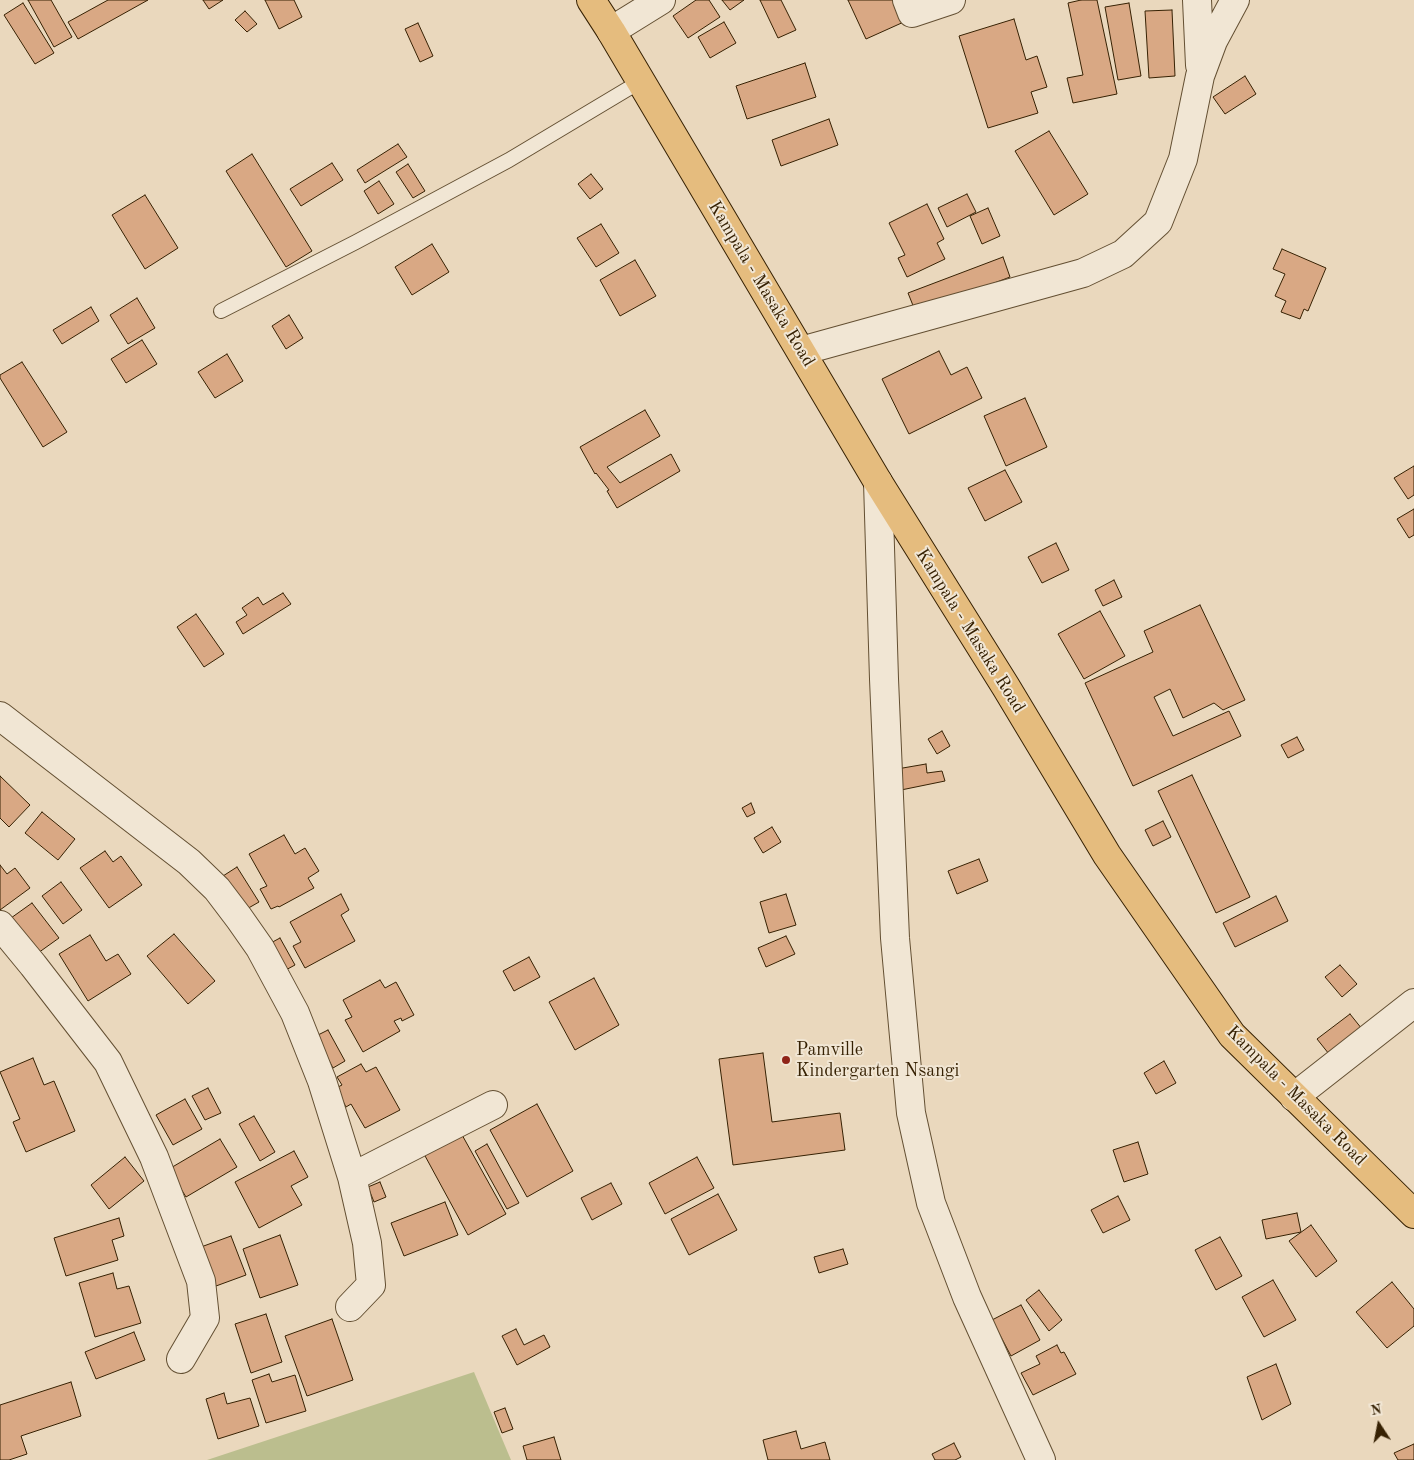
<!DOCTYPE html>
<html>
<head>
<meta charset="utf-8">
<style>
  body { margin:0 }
  #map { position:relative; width:1414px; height:1460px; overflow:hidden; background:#ead8bd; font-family:"Old Standard TT",serif }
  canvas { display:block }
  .north { position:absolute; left:1354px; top:1400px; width:50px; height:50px; -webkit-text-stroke:4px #f1e6d4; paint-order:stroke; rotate:349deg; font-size:14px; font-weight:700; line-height:20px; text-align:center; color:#362103 }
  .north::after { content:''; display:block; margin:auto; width:18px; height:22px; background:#362103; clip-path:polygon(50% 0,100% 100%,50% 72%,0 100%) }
</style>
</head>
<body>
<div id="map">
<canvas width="1414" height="1460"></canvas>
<div class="north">N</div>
</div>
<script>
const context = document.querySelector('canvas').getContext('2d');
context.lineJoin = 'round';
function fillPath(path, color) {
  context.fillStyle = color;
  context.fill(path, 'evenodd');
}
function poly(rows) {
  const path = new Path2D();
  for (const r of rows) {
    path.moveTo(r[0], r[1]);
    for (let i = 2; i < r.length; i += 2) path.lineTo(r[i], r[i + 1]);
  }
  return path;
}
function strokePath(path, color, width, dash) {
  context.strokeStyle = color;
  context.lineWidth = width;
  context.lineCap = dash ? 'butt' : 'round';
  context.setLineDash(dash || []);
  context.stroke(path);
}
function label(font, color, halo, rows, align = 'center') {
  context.font = font + ' "Old Standard TT",serif';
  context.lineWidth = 4;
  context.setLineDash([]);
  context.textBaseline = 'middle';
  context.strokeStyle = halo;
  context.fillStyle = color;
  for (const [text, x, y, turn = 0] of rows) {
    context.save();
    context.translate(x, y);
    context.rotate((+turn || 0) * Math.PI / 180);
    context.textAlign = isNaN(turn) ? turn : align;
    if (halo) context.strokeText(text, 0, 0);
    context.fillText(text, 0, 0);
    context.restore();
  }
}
const green = poly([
  [474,1372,511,1460,207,1460]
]);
const building = poly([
  [28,0,51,0,72,37,54,47,28,0],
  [108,0,148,0,78,39,68,22,108,0],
  [203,0,223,0,209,9,203,0],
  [265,0,294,0,302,17,279,29,265,0],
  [696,0,709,0,720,17,688,38,673,16,696,0],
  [722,0,744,0,730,10,722,0],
  [760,0,781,0,796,30,778,38,760,0],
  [848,0,896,0,906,21,866,39,848,0],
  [1081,0,1097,0,1117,94,1073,103,1067,78,1083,75,1068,3,1081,0],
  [23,3,54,53,35,64,4,15,23,3],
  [1129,3,1141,76,1118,80,1105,7,1129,3],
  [1172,10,1175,76,1149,78,1145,11,1172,10],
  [245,11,257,24,247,32,235,20,245,11],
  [1014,19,1026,60,1037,56,1047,87,1031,92,1038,113,988,128,959,36,1014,19],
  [724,22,736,43,710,58,698,37,724,22],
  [418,23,433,56,420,62,405,29,418,23],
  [805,63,816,97,747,119,736,86,805,63],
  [1245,76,1256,94,1225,114,1213,97,1245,76],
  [829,119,838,145,781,166,772,140,829,119],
  [1049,131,1088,194,1054,215,1015,151,1049,131],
  [398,144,407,157,365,183,357,170,398,144],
  [252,154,312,251,286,267,226,171,252,154],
  [332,163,343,180,301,206,290,189,332,163],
  [408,164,425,191,413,198,396,172,408,164],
  [591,174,603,189,590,199,578,184,591,174],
  [379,181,394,204,378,214,364,191,379,181],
  [967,194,976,212,947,227,938,208,967,194],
  [145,195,178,248,145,269,112,215,145,195],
  [927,204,944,239,937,243,945,259,907,277,898,258,905,255,889,223,927,204],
  [988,208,1000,236,982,244,970,216,988,208],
  [601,224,619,253,596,267,577,238,601,224],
  [432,244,449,272,412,295,395,267,432,244],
  [1282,249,1326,268,1308,311,1304,309,1300,319,1281,312,1286,301,1275,296,1285,274,1273,269,1282,249],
  [1003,257,1010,277,916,313,908,293,1003,257],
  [635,260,656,296,620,316,600,280,635,260],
  [137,298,155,328,128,344,110,315,137,298],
  [91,307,99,321,62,344,53,330,91,307],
  [289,315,303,338,286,349,272,326,289,315],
  [142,340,157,364,126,383,111,359,142,340],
  [939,351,951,375,967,367,982,398,909,434,882,379,939,351],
  [227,354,243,381,215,398,198,372,227,354],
  [22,362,67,432,43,447,0,378,0,375,22,362],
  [1025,398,1047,447,1006,466,984,416,1025,398],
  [645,410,660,436,607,467,620,483,671,454,680,471,617,508,607,491,609,490,596,473,595,474,580,447,645,410],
  [1414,466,1414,495,1408,499,1394,478,1414,466],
  [1005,470,1022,502,985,521,968,488,1005,470],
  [1414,509,1414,535,1409,538,1397,519,1414,509],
  [1056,543,1069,570,1042,583,1028,557,1056,543],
  [1114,580,1122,597,1103,606,1095,590,1114,580],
  [283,593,291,604,243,634,236,622,247,615,242,608,258,597,263,605,283,593],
  [1200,605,1245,700,1223,710,1214,703,1183,718,1170,689,1154,697,1173,736,1229,711,1241,736,1133,786,1085,683,1153,652,1144,631,1200,605],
  [1100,611,1125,656,1084,679,1058,634,1100,611],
  [196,614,224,654,204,667,177,627,196,614],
  [942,731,950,746,937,754,928,739,942,731],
  [1297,737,1304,750,1288,758,1281,745,1297,737],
  [926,764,927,773,942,771,945,781,901,790,897,769,926,764],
  [1192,775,1250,897,1216,913,1158,791,1192,775],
  [0,776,30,805,9,827,0,818,0,776],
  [751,803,755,813,747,817,742,808,751,803],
  [42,812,75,839,58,860,25,833,42,812],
  [1163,821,1171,837,1153,846,1145,830,1163,821],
  [772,827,781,842,763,853,754,838,772,827],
  [284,835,295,854,305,848,319,871,308,878,314,888,279,907,278,906,271,909,260,889,267,886,249,854,284,835],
  [105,851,113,862,121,856,142,885,109,908,80,868,105,851],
  [979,859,988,881,957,894,948,871,979,859],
  [0,865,7,874,15,868,30,888,0,910,0,865],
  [237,867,259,902,245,910,223,876,237,867],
  [61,882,82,910,63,924,42,896,61,882],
  [341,894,349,910,341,915,355,941,305,968,293,946,301,942,290,922,341,894],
  [786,894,796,925,769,933,760,902,786,894],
  [1276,896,1288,921,1235,947,1223,923,1276,896],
  [32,903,59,938,38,953,11,918,32,903],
  [174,934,215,981,188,1004,147,956,174,934],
  [90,935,106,961,118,954,131,974,88,1001,59,954,90,935],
  [786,936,795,954,766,967,758,948,786,936],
  [280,938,295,965,282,972,267,945,280,938],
  [529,957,540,977,514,991,503,971,529,957],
  [1340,965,1357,984,1342,997,1325,977,1340,965],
  [594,978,619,1025,575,1050,549,1002,594,978],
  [380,980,385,988,396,982,414,1015,402,1021,401,1018,394,1021,400,1031,363,1052,345,1020,352,1017,343,1000,380,980],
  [1350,1014,1362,1029,1329,1054,1317,1039,1350,1014],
  [328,1030,345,1061,333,1068,316,1036,328,1030],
  [763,1053,772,1122,840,1113,845,1150,733,1165,719,1059,763,1053],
  [33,1058,44,1085,54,1081,75,1131,26,1152,13,1122,20,1119,0,1072,33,1058],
  [1164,1061,1176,1083,1156,1094,1144,1073,1164,1061],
  [361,1064,366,1072,376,1067,400,1110,365,1128,351,1104,346,1107,336,1088,342,1085,337,1077,361,1064],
  [208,1088,221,1113,205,1120,192,1096,208,1088],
  [185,1099,202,1129,173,1145,156,1115,185,1099],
  [537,1104,573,1171,527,1197,490,1130,537,1104],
  [254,1116,275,1152,260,1161,239,1124,254,1116],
  [461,1133,506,1214,468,1235,424,1154,461,1133],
  [220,1139,237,1167,186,1197,169,1169,220,1139],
  [1138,1142,1148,1174,1124,1182,1113,1150,1138,1142],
  [487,1144,519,1203,507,1209,475,1151,487,1144],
  [294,1151,308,1177,291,1186,302,1205,259,1228,235,1182,294,1151],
  [125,1157,144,1181,109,1209,91,1185,125,1157],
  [697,1157,714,1188,665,1214,649,1183,697,1157],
  [380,1182,386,1197,374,1202,368,1187,380,1182],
  [611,1183,622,1204,592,1220,581,1198,611,1183],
  [718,1194,737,1230,689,1255,671,1219,718,1194],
  [1118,1196,1130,1220,1103,1233,1091,1210,1118,1196],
  [445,1202,458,1235,404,1256,391,1223,445,1202],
  [1297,1213,1301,1232,1266,1239,1262,1220,1297,1213],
  [119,1218,124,1236,112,1240,118,1260,66,1276,54,1238,119,1218],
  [1311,1225,1337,1261,1316,1277,1289,1241,1311,1225],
  [280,1235,298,1285,260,1298,243,1249,280,1235],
  [231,1236,246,1275,216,1286,201,1247,231,1236],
  [1220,1237,1242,1276,1216,1290,1195,1250,1220,1237],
  [843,1249,848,1264,819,1273,814,1257,843,1249],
  [113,1273,117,1289,129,1286,141,1323,95,1337,79,1283,113,1273],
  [1273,1280,1296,1320,1264,1337,1242,1297,1273,1280],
  [1392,1282,1414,1309,1414,1326,1387,1348,1356,1312,1392,1282],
  [1039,1290,1062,1320,1049,1331,1026,1300,1039,1290],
  [1021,1305,1040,1340,1011,1356,992,1320,1021,1305],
  [266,1314,282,1362,251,1373,235,1324,266,1314],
  [332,1319,353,1380,307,1396,285,1336,332,1319],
  [516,1329,524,1345,544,1335,550,1347,517,1365,502,1336,516,1329],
  [134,1332,145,1360,96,1379,85,1352,134,1332],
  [1057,1345,1061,1353,1064,1352,1076,1374,1033,1395,1021,1373,1040,1364,1036,1356,1057,1345],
  [1276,1364,1291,1404,1262,1420,1247,1377,1276,1364],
  [269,1374,272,1382,295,1375,306,1411,266,1423,252,1380,269,1374],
  [71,1382,81,1416,21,1436,27,1454,9,1460,0,1460,0,1405,71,1382],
  [224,1393,227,1404,250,1398,259,1426,218,1439,206,1399,224,1393],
  [505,1408,513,1429,502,1433,494,1412,505,1408],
  [796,1431,801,1449,825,1442,830,1460,768,1460,763,1440,796,1431],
  [554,1437,561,1460,527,1460,523,1446,554,1437],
  [954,1443,961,1457,955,1460,935,1460,932,1454,954,1443],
  [1414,1444,1414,1460,1398,1460,1394,1453,1414,1444]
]);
const service = poly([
  [221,311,356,242,509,160,641,81]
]);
const minor = poly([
  [907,0,912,13,951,0],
  [1197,0,1200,65],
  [611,31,661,0],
  [801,351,1083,273,1123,254,1158,222,1183,159,1200,76,1213,41,1235,0],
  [878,482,884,679,895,938,911,1113,931,1203,967,1297,1041,1460],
  [0,716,189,862,217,889,239,918,260,948,295,1013,322,1081,352,1177,493,1105],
  [0,925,33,965,108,1062,154,1157,201,1281,205,1318,181,1359],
  [1294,1097,1414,1003],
  [350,1307,371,1285,367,1243,352,1177]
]);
const primary = poly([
  [591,0,611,31,878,482,1006,687,1107,855,1232,1035,1414,1214]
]);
const markers = [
  [786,1060,5,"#8f2418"]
];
const streetNames = [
  ["Kampala - Masaka Road",761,284,59],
  ["Kampala - Masaka Road",970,631,58],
  ["Kampala - Masaka Road",1296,1096,45]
];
const poiNames = [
  ["Pamville",796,1050],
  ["Kindergarten Nsangi",796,1071]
];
fillPath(green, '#bbbe8e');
fillPath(building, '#d9a884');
strokePath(building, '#362103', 1);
strokePath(service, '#634f32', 16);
strokePath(minor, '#634f32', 30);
strokePath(primary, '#362103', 30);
strokePath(service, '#f1e6d4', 14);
strokePath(minor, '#f1e6d4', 28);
strokePath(primary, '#e5bc7e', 28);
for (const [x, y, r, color] of markers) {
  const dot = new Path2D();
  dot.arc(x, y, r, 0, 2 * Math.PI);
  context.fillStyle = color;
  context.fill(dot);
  strokePath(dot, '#f1e6d4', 2);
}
label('18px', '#362103', '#f1e6d4', streetNames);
label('18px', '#362103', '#f1e6d4', poiNames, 'left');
</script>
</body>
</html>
